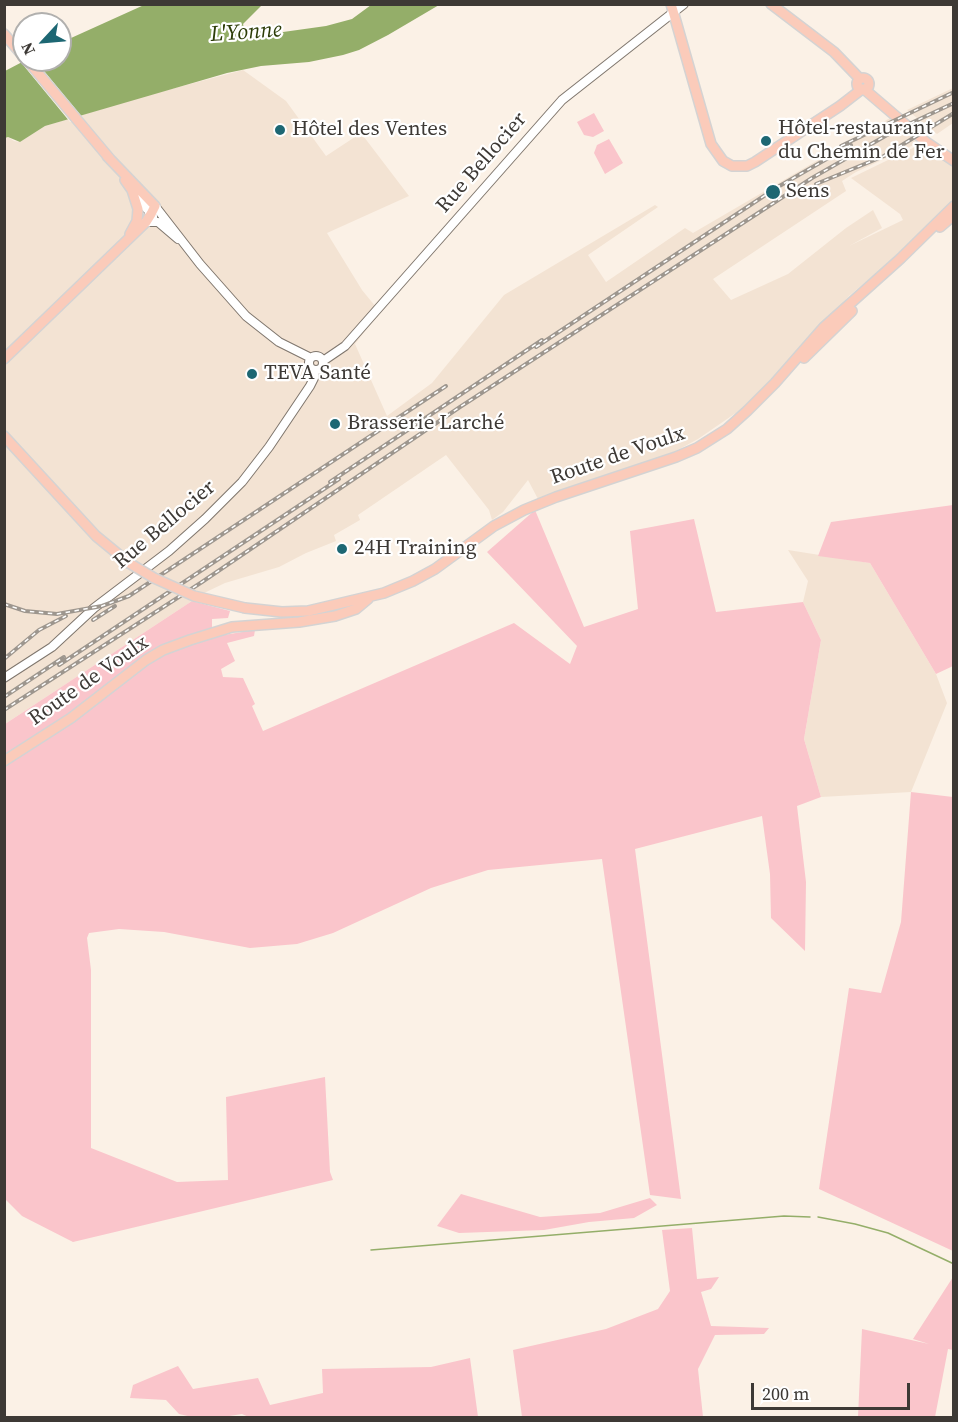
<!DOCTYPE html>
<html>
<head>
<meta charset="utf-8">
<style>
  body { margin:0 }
  #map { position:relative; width:958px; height:1422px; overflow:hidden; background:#fbf1e6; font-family:"Source Serif 4",serif }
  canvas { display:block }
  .frame { position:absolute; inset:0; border:6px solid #3d3935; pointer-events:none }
  .north { position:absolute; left:12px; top:12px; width:60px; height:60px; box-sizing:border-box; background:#fff; border:2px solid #b1b0ae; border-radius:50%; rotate:244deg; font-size:16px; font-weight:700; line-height:24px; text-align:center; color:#3d3935 }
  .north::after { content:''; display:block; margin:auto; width:21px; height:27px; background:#1d6773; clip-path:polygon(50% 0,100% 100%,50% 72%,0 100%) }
  .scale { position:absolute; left:751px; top:1383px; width:159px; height:27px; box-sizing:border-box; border:3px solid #3d3935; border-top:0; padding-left:8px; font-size:18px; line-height:21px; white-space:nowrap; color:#3d3935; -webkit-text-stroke:4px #fff; paint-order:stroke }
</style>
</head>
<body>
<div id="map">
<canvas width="958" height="1422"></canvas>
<div class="frame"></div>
<div class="north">N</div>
<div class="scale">200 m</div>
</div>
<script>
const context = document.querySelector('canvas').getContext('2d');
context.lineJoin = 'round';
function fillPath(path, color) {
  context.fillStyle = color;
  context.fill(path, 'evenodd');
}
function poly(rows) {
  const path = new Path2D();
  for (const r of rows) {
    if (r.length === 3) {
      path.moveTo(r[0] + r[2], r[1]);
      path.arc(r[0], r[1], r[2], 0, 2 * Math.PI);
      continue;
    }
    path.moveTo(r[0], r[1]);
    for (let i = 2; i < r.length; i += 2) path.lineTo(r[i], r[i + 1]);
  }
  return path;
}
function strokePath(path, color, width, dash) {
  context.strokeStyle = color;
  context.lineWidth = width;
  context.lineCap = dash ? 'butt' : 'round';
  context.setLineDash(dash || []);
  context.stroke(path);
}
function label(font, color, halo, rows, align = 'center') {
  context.font = font + ' "Source Serif 4",serif';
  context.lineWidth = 4.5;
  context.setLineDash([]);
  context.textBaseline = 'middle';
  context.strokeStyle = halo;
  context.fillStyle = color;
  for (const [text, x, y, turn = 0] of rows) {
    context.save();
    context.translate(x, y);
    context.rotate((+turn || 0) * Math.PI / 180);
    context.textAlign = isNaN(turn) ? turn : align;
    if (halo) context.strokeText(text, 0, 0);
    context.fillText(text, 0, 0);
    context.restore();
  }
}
const built = poly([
  [243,70,286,101,326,156,361,133,409,196,327,233,362,290,380,312,355,344,387,416,432,383,504,295,655,205,658,207,588,255,606,282,685,228,693,233,890,118,920,142,856,172,842,181,846,191,713,279,731,300,788,274,846,228,873,210,882,228,849,246,903,220,900,214,851,178,923,143,953,165,953,201,881,269,849,296,794,357,743,408,698,439,674,452,538,499,528,480,503,512,492,520,489,510,446,455,358,515,360,520,334,535,336,541,306,553,279,567,225,583,202,594,154,572,144,578,192,601,5,724,5,138,8,137,14,141,20,142,45,126,141,97],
  [953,88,953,123,937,134,907,110],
  [788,550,870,563,936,674,947,703,911,792,821,797,804,739,821,640,803,602,808,581]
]);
const green = poly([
  [594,113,604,131,593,137,584,135,577,122],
  [609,139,623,163,605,174,594,153,597,145],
  [953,505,953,666,936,674,870,563,818,556,831,522],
  [535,510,584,627,638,609,630,531,694,519,716,612,803,602,821,640,804,739,821,797,797,806,806,882,805,951,771,918,770,874,762,816,635,849,681,1199,650,1195,602,859,488,870,431,888,333,933,297,944,250,948,164,932,119,929,89,933,87,938,91,970,91,1148,177,1182,228,1180,226,1097,325,1077,330,1172,333,1180,73,1242,22,1216,5,1199,5,724,192,601,230,611,228,618,212,619,212,627,217,636,255,630,254,636,227,643,235,661,221,669,223,677,243,678,255,704,252,706,263,731,514,623,570,664,577,646,487,552],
  [911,792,953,797,953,1251,819,1189,849,988,881,993,901,922],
  [461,1194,540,1217,600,1213,650,1198,657,1205,634,1218,589,1222,544,1230,459,1233,437,1226],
  [692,1228,697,1279,719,1277,711,1289,701,1292,711,1326,769,1328,764,1334,715,1335,698,1369,703,1417,577,1418,577,1416,522,1417,513,1350,606,1329,658,1309,670,1291,662,1230],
  [953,1277,953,1350,948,1349,935,1417,858,1417,862,1329,929,1344,913,1339],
  [470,1358,478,1417,251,1418,242,1414,223,1417,192,1417,179,1414,166,1400,130,1398,133,1385,178,1366,193,1389,258,1378,270,1405,323,1393,322,1369,431,1367]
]);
const water = poly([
  [144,5,262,5,243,24,244,27,253,30,276,33,326,26,352,19,371,5,439,5,388,35,359,50,343,55,309,62,261,66,227,73,45,126,20,142,8,137,5,138,5,71,26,60,60,60,60,43]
]);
const pier = poly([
  [24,58,24,60,35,60,83,118,70,122,19,60]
]);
const stream = poly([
  [818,1217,855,1224,888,1233,954,1264],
  [371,1250,784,1216,810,1217]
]);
const minor = poly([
  [135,193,153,217],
  [155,206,200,264,246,316,279,342,311,358],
  [146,222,158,222,178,239],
  [316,363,7],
  [323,361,345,346,562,100,684,4],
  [4,678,52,647,94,608,169,551,205,519,242,482,269,447,310,386,314,378,315,370]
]);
const major = poly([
  [671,4,711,144,723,161,732,166,747,166,755,162,840,106,862,89],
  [771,4,834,52,860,79],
  [4,34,24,57],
  [27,60,110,159],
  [863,84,6],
  [864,89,926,142,954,161],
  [125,180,132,190,138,209,137,221,130,234],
  [940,227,954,215],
  [804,358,852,311],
  [4,359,146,222,151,214,155,206,107,156],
  [4,436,96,536,129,563],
  [245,608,282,612,308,611,384,593,413,581,435,569,494,526,524,510,556,497,676,457,697,448,727,429,747,411,775,383,824,327,900,259,954,206],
  [4,761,71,718,146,660,163,650,190,640,232,627,299,622,335,616,356,609,368,599]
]);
const rail = poly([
  [841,146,954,92],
  [816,184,884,156,954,113],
  [536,347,776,188,851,145],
  [330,482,542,340],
  [4,604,25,611,57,614,102,606,129,596,446,386],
  [93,620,115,606],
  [4,659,39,630,66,616],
  [59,665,339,479],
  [4,697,64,657],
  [4,710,202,582,460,407,812,178,894,131,954,103]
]);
const majorBridge = poly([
  [129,563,154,578,194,596,245,608]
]);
const markers = [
  [280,130,6,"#1d6773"],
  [766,141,6,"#1d6773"],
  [773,192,8,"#1d6773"],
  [252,374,6,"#1d6773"],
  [335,424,6,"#1d6773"],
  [342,549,6,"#1d6773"]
];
const poiNames = [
  ["Hôtel-restaurant",778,129],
  ["du Chemin de Fer",778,153],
  ["Hôtel des Ventes",292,130],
  ["Sens",786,192],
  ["TEVA Santé",264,374],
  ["Brasserie Larché",347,424],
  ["24H Training",354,549]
];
const streetNames = [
  ["Rue Bellocier",482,163,-49],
  ["Route de Voulx",618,456,-19],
  ["Rue Bellocier",165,525,-40],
  ["Route de Voulx",89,681,-35]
];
const waterNames = [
  ["L'Yonne",246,33,-4]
];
fillPath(built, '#f3e3d3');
fillPath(green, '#fac5cb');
fillPath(water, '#94ae69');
fillPath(pier, '#fbf1e6');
strokePath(stream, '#94ae69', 1.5);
strokePath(minor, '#7f766d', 10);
strokePath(major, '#d4d3d3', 12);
strokePath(minor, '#fff', 8);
strokePath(major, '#fbcbba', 9);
strokePath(rail, '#9d968e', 4);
strokePath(rail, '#fff', 1.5, [4.5]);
strokePath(majorBridge, '#d4d3d3', 12, []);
strokePath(majorBridge, '#fbcbba', 9);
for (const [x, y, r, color] of markers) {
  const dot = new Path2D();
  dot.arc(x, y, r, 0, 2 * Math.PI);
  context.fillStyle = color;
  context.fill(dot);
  strokePath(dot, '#fff', 2);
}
label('21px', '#3d3935', '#fff', poiNames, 'left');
label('21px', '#3d3935', '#fff', streetNames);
label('italic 22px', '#2c3c07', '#fff', waterNames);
</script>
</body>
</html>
